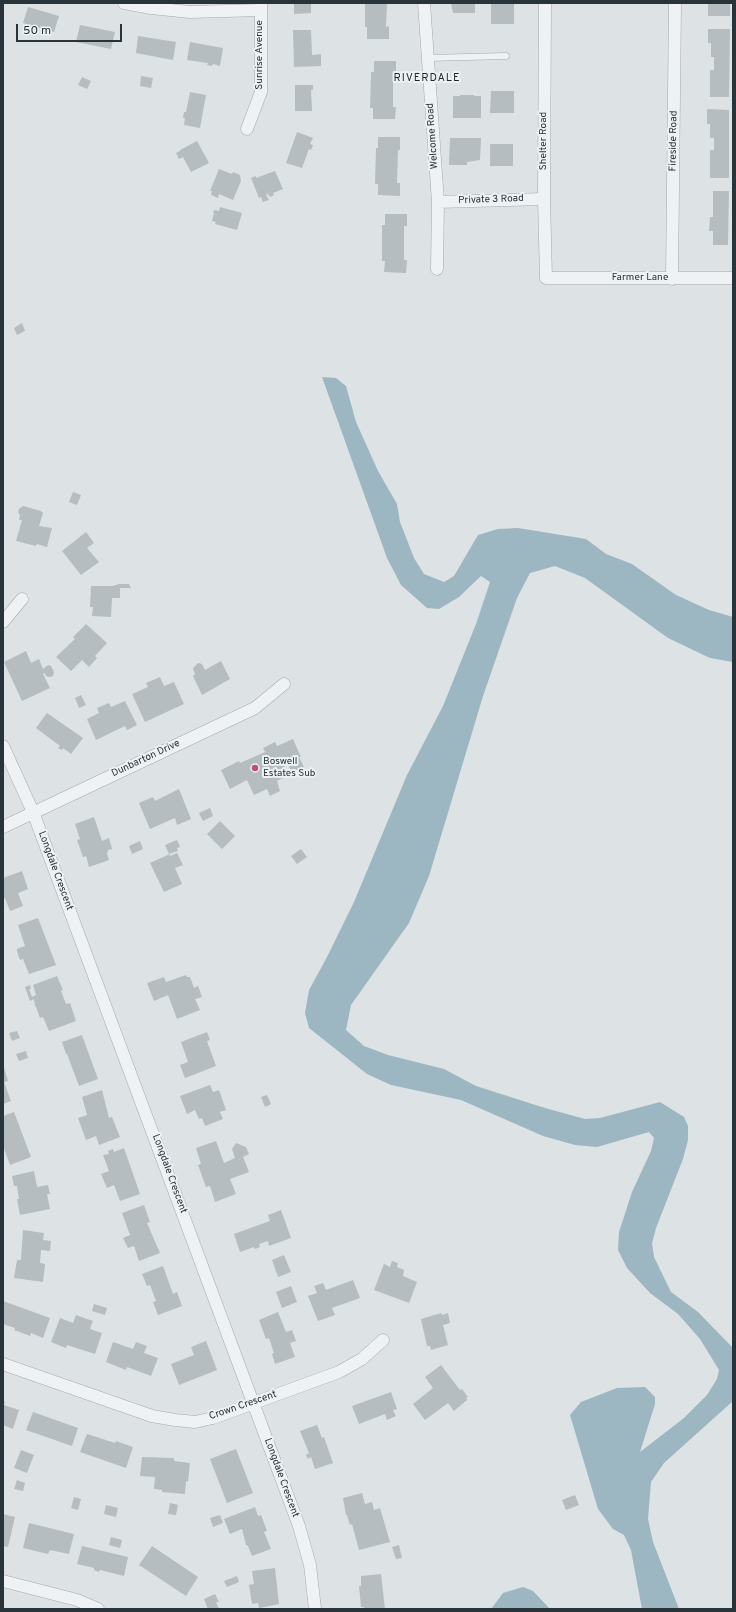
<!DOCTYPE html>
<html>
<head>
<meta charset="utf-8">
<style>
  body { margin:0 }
  #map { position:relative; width:736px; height:1612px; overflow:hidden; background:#dde2e5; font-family:Overpass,sans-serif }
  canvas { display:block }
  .frame { position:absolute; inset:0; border:4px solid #28333a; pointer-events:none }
  .scale { position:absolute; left:16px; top:24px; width:106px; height:18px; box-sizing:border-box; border:2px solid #28333a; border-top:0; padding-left:5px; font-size:12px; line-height:14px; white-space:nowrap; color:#28333a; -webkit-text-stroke:3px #ecf1f3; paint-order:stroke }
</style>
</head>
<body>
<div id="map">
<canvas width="736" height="1612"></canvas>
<div class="frame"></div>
<div class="scale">50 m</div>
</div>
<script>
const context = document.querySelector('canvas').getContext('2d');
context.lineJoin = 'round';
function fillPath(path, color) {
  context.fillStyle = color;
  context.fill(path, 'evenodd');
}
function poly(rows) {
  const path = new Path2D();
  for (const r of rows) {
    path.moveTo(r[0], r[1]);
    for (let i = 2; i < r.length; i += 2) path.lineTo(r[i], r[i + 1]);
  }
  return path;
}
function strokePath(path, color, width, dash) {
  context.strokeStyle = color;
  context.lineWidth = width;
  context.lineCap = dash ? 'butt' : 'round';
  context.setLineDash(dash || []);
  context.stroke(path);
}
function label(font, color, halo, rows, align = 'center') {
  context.font = font + ' Overpass,sans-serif';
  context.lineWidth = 4;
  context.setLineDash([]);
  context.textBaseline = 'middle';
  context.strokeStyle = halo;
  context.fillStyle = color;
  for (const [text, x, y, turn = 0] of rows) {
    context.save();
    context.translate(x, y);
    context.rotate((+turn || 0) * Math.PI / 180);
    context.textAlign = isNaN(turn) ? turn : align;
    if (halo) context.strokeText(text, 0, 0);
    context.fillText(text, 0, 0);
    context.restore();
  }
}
const water = poly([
  [322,377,336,378,346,386,356,422,378,471,397,504,400,522,414,558,424,574,444,582,454,576,478,535,498,529,518,528,586,539,606,554,632,564,676,595,709,610,733,617,733,662,710,658,668,638,585,578,555,566,530,573,517,598,483,696,429,876,409,923,351,1005,346,1030,364,1046,388,1055,444,1069,476,1086,545,1108,585,1119,600,1118,660,1102,684,1117,688,1126,688,1140,683,1159,656,1228,652,1243,654,1257,671,1292,698,1312,733,1348,733,1401,664,1463,651,1482,648,1519,653,1542,679,1609,642,1609,631,1550,624,1535,613,1529,598,1509,570,1415,581,1402,617,1388,645,1387,655,1397,655,1404,640,1452,684,1418,707,1395,717,1379,719,1370,700,1339,678,1314,650,1293,627,1268,618,1250,619,1232,632,1192,651,1151,654,1138,649,1132,597,1147,575,1145,543,1136,461,1100,391,1085,367,1074,309,1028,305,1013,309,990,326,959,354,902,407,775,443,706,476,624,490,582,481,576,459,597,439,609,427,608,401,585,387,558],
  [523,1587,533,1591,550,1609,491,1609,503,1593]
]);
const building = poly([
  [294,3,311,3,311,13,294,14],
  [365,3,387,3,386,27,389,26,389,39,367,39,367,27,365,27],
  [451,3,475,3,475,13,453,13],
  [491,3,514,3,514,24,491,24],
  [708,3,730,3,730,16,708,16],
  [28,7,59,16,54,32,23,23],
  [80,25,115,32,111,49,76,42],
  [708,29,730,29,729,97,710,97,710,70,714,70,714,57,711,57,711,43,708,43],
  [293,30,311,30,312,55,321,54,321,66,294,67],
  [138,36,176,42,173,60,136,53],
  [190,42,223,48,220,66,213,64,212,66,207,65,208,63,187,60],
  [374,61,396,61,396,73,393,73,393,107,396,107,395,119,373,119,373,108,370,108,371,72,374,72],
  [141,76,153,78,151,88,140,86],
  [82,77,91,81,87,89,78,85],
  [295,85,313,85,313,90,311,90,312,111,295,111],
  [491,91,514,91,514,113,490,113],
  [190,92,206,95,200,128,184,125,185,118,183,118,184,112,186,112],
  [460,95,474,95,474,96,481,96,481,118,453,118,453,96,460,96],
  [707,109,729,110,729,178,710,178,710,150,714,150,714,138,710,138,710,124,707,124],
  [297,132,313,138,310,144,313,145,311,150,309,149,302,168,286,163],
  [378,137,400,137,400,150,398,150,397,183,400,183,400,196,378,195,378,184,375,184,376,148,378,148],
  [450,138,481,138,480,160,467,162,467,165,449,165],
  [197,141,209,163,191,172,183,157,179,159,176,153,180,151,180,150],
  [490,144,513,144,513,166,490,166],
  [219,169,232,174,233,172,240,175,241,181,233,200,219,194,218,198,211,195,212,191,210,191],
  [275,171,283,189,273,193,274,195,270,197,268,194,266,195,269,200,263,202,261,197,259,198,251,178,256,176,256,178],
  [713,191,729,191,728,245,713,245,713,231,709,231,710,217,713,217],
  [220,207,242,213,237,230,215,224,216,222,212,221,214,213,213,213,214,210,219,211],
  [385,214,407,214,407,226,404,226,404,260,407,260,406,273,384,272,385,261,382,261,382,225,385,225],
  [22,323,25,331,17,335,14,328],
  [73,492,81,495,77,505,69,502],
  [23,506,41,511,43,513,39,526,52,528,47,547,37,544,36,546,16,541,22,520,19,520,20,515,18,512,19,509],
  [86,532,94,543,87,548,99,562,81,575,62,551],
  [119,584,129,584,131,588,120,588,120,598,112,598,111,617,92,616,93,607,90,607,91,586,113,586],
  [86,624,107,643,95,656,97,658,89,667,82,660,71,671,56,657,75,639,73,637],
  [26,651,31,663,39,659,43,669,48,665,51,666,54,672,53,676,49,677,46,676,45,673,43,674,50,688,22,701,4,662],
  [221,661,230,679,202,695,193,676,195,674,193,668,198,663,202,664,205,670],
  [160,677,164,686,174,682,184,704,145,722,132,694,148,687,146,683],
  [81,695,86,705,79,708,75,698],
  [125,701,137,725,127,730,125,726,96,740,87,719,99,713,97,708,109,703,111,707],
  [47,713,83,738,71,754,63,748,62,750,58,748,60,746,36,728],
  [293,739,301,757,299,757,304,767,292,772,287,763,284,765,289,775,277,781,280,791,270,796,267,789,254,795,247,780,230,789,221,770,239,761,240,763,265,752,263,748,275,742,277,746],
  [179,789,191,819,177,825,175,818,150,829,139,803,153,797,155,801],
  [210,808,213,816,203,821,199,813],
  [94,817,102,841,109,838,112,849,108,850,107,854,109,860,89,867,86,856,83,857,77,840,80,839,75,824],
  [220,821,235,836,222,849,207,834],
  [177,840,180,847,177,848,178,851,169,854,165,845],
  [140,841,143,849,132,854,129,846],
  [301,849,307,857,297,864,291,856],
  [177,853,183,865,175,868,182,884,164,892,150,863,170,854,170,856],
  [22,871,28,889,18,893,23,906,10,911,5,898,3,899,3,878],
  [38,918,56,965,29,974,23,959,20,960,17,951,17,949,25,946,18,925],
  [186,975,187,977,190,977,194,988,198,986,202,997,195,999,200,1010,177,1019,168,995,154,1001,147,983,164,977,166,982],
  [57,976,63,990,61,991,66,1004,70,1003,76,1021,49,1031,43,1017,40,1018,36,1007,35,1006,34,999,30,1001,25,987,30,985,31,989,29,989,32,997,36,995,33,985],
  [17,1031,20,1038,12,1041,9,1033],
  [207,1032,210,1040,207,1041,216,1066,185,1078,180,1065,188,1062,181,1042],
  [82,1035,98,1079,79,1086,67,1054,66,1054,62,1042],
  [26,1051,28,1058,19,1061,16,1054],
  [3,1064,8,1081,4,1082,11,1101,3,1104],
  [210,1085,213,1092,219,1090,226,1110,220,1112,223,1119,205,1126,202,1118,199,1119,195,1110,187,1114,180,1096],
  [102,1090,109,1118,112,1117,120,1137,99,1145,96,1136,86,1140,78,1118,87,1115,82,1097],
  [267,1095,271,1104,265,1107,261,1097],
  [14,1112,31,1157,10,1165,3,1146,3,1116],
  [216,1141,224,1163,235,1158,232,1149,236,1143,246,1147,249,1154,243,1157,249,1172,230,1179,236,1194,215,1202,210,1186,206,1187,198,1165,201,1164,196,1148],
  [124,1148,140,1194,120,1201,114,1185,107,1188,101,1174,109,1171,103,1155,109,1154,108,1151,113,1149,114,1152],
  [34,1171,37,1187,48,1185,50,1194,47,1194,50,1209,20,1215,17,1199,19,1199,17,1186,14,1186,12,1176],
  [144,1205,150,1222,147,1223,160,1253,139,1261,134,1246,128,1248,123,1238,130,1235,122,1213],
  [281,1210,291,1238,269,1246,268,1241,259,1244,260,1247,255,1249,254,1247,240,1252,234,1234,270,1221,268,1215],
  [23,1230,44,1233,43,1240,51,1241,50,1251,41,1250,40,1263,45,1264,43,1282,14,1278,17,1260,21,1260],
  [284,1255,291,1272,278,1277,272,1260],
  [392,1261,398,1263,397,1267,404,1270,403,1276,417,1282,409,1303,374,1290,384,1264,390,1267],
  [163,1266,173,1294,177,1292,182,1306,158,1315,153,1302,156,1301,150,1285,147,1286,142,1274],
  [353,1280,360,1298,332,1308,335,1315,318,1321,308,1296,317,1293,314,1286,323,1283,326,1290],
  [291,1286,297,1302,282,1308,276,1292],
  [3,1301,50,1318,43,1338,31,1333,30,1336,14,1330,15,1328,3,1324],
  [94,1304,107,1308,105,1315,92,1311],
  [278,1312,286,1332,292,1330,296,1341,290,1343,295,1357,275,1364,272,1354,274,1353,269,1338,266,1339,259,1320],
  [441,1313,442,1315,448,1313,450,1323,443,1325,448,1345,431,1350,430,1346,427,1346,421,1319],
  [76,1315,93,1321,90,1329,102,1333,95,1354,67,1345,66,1348,51,1342,60,1318,73,1323],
  [206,1341,217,1370,179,1385,171,1364,194,1355,191,1347],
  [113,1342,133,1349,136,1342,147,1346,144,1353,158,1358,151,1376,127,1367,126,1370,106,1362],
  [441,1365,460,1390,462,1389,468,1397,466,1398,467,1400,454,1411,448,1403,425,1420,413,1404,433,1388,425,1377],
  [391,1392,397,1409,393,1410,396,1416,387,1420,385,1414,359,1424,352,1406],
  [3,1401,5,1402,4,1405,19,1410,13,1429,3,1425],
  [33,1412,78,1428,72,1446,26,1430],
  [317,1425,322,1438,324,1437,333,1463,315,1469,311,1457,308,1459,306,1455,309,1453,300,1431],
  [87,1434,115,1443,116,1441,133,1447,126,1468,80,1452],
  [236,1449,253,1493,227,1503,210,1459],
  [21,1450,34,1455,27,1473,14,1468],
  [142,1457,174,1458,174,1461,190,1463,188,1482,186,1481,185,1494,162,1492,162,1490,154,1489,155,1477,140,1476],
  [17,1480,25,1483,23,1491,14,1489],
  [362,1493,365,1504,372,1502,374,1510,380,1508,390,1542,359,1550,352,1524,350,1525,347,1515,346,1515,343,1498],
  [575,1495,579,1505,566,1510,562,1500],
  [74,1497,81,1499,78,1510,71,1508],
  [170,1503,178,1505,176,1515,168,1514],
  [106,1505,118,1508,116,1517,104,1514],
  [255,1507,258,1516,261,1515,267,1531,264,1532,271,1549,252,1556,248,1546,246,1545,242,1529,230,1534,224,1519],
  [3,1514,15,1517,8,1547,3,1546],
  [220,1515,223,1523,213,1527,210,1518],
  [29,1523,74,1534,69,1554,50,1550,48,1554,23,1548],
  [111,1537,122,1540,120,1548,109,1545],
  [399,1545,402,1558,396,1559,392,1547],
  [82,1546,128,1557,124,1576,100,1570,99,1572,94,1570,94,1568,77,1564],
  [152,1546,198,1577,186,1596,139,1565],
  [275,1568,279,1604,259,1608,258,1603,252,1604,249,1585,254,1584,252,1571],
  [381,1574,385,1609,364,1609,364,1607,361,1607,359,1586,361,1586,361,1576],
  [237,1576,239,1582,227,1587,224,1581],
  [215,1594,219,1602,216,1602,219,1609,208,1609,204,1599]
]);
const service = poly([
  [428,58,506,56]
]);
const minor = poly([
  [124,3,151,8,190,12,261,10],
  [424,3,438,202,437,269],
  [545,3,544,199,546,278,733,278],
  [247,129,261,92,261,3],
  [438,202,544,199],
  [672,279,675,3],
  [3,622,22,599],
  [3,746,33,812,299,1526,310,1565,315,1609],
  [3,827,255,708,284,684],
  [3,1364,152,1416,175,1420,195,1422,213,1418,339,1372,362,1359,383,1340],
  [3,1581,77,1600,98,1609]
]);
const markers = [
  [255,768,4,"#bd4f7b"]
];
const streetNames = [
  ["Sunrise Avenue",260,55,-90],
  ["Welcome Road",433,136,-94],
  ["Shelter Road",544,141,-90],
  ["Fireside Road",674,141,-89],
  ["Private 3 Road",491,200,-2],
  ["Farmer Lane",640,278],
  ["Dunbarton Drive",146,759,-25],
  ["Longdale Crescent",55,871,70],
  ["Longdale Crescent",169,1174,70],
  ["Crown Crescent",243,1406,-19],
  ["Longdale Crescent",281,1478,70]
];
const poiNames = [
  ["Boswell",263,762],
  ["Estates Sub",263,774]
];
const neighbourhoodNames = [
  ["RIVERDALE",427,79]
];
fillPath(water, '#9cb7c1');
fillPath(building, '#b5bdc1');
strokePath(service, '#a3aaae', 7);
strokePath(minor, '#a3aaae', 13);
strokePath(service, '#eff2f4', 6);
strokePath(minor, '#eff2f4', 12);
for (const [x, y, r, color] of markers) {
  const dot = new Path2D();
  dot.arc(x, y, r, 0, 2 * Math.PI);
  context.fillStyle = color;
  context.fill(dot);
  strokePath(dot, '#ecf1f3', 1.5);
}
label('10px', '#28333a', '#ecf1f3', streetNames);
label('10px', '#28333a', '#ecf1f3', poiNames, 'left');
context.letterSpacing = '1px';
label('11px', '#1b242b', '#ecf1f3', neighbourhoodNames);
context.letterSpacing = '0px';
</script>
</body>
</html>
